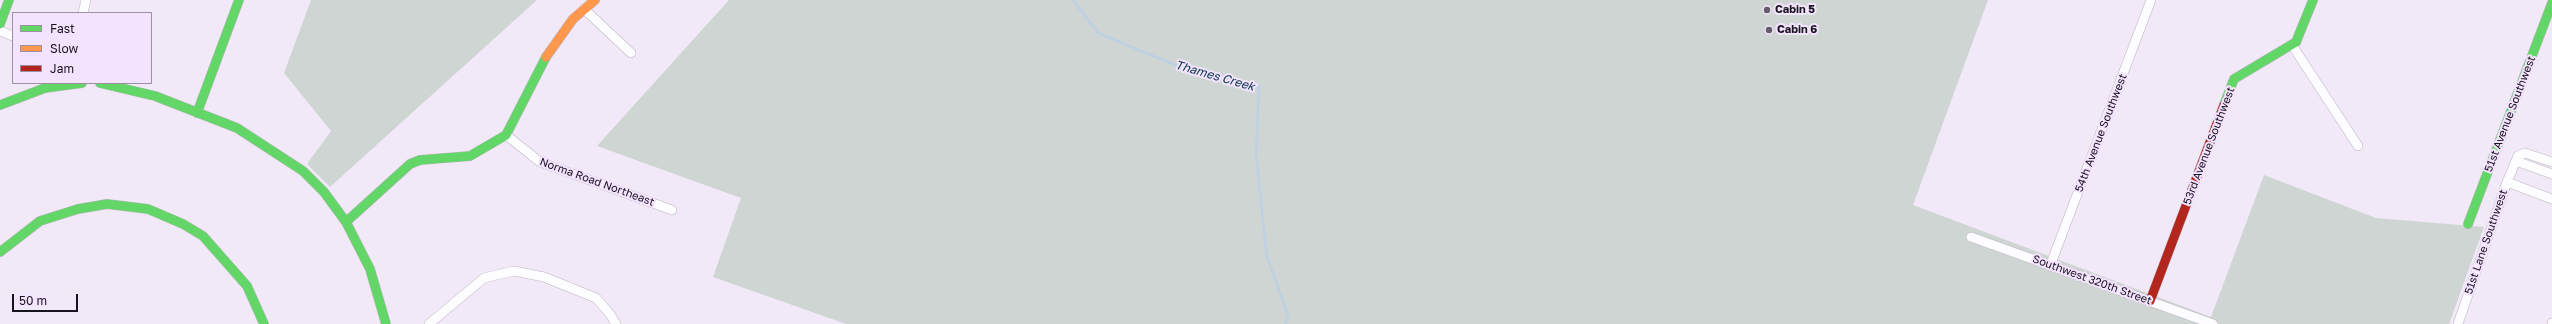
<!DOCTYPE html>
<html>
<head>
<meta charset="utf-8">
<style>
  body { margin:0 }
  #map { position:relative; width:2552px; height:324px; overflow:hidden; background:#f2e9f8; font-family:"Golos Text",sans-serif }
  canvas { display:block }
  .legend { position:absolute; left:12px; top:12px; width:140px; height:72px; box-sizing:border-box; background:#f3e3fe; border:1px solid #9b90a4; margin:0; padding:5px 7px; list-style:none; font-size:12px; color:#18131c }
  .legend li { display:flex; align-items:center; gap:8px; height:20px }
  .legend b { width:20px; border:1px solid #9b90a4 }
  .scale { position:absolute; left:12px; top:294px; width:66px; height:18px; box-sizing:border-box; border:2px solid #18131c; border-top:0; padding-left:5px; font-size:12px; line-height:14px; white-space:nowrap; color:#18131c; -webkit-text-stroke:3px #f3e3fe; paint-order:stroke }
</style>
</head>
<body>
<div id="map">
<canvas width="2552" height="324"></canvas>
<ul class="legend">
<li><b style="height:5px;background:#63d668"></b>Fast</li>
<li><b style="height:5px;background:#ff974d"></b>Slow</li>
<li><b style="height:5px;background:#b3261e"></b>Jam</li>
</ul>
<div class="scale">50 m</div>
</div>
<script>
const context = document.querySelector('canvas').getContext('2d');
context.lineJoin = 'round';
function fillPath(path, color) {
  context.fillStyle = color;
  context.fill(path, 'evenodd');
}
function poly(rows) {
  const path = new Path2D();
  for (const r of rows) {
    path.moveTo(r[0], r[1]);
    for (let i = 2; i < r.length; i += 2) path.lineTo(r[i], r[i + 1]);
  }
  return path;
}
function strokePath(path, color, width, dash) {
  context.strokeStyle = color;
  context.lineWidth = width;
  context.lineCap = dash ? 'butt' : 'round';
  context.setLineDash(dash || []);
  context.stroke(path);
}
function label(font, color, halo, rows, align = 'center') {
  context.font = font + ' "Golos Text",sans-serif';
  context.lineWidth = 4;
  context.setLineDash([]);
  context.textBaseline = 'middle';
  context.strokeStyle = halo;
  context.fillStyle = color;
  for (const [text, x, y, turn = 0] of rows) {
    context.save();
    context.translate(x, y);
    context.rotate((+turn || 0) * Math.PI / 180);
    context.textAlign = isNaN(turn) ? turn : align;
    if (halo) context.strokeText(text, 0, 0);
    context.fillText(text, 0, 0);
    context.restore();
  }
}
const green = poly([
  [311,0,537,0,330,187,307,164,331,131,284,73],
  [729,0,1988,0,1913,205,2211,317,2264,175,2376,218,2484,227,2449,324,846,324,713,277,741,198,597,146]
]);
const stream = poly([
  [1073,0,1098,33,1180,67,1259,87,1256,155,1267,257,1288,315,1286,324]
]);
const street = poly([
  [584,9,631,53],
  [83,13,86,0],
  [0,31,13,36],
  [2292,45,2358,146],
  [506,135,540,162,672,210],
  [2516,161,2552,174],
  [2507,182,2552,199],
  [1971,237,2213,324],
  [2050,266,2151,0],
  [429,324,484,278,514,271,544,277,596,298,610,314,616,324],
  [2458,324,2507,182,2518,156,2525,153,2552,162],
  [2552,324,2552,323]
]);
const fast = poly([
  [0,24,9,0],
  [100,83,155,96,237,128,303,171,324,192,346,222,370,269,386,324],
  [0,105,45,88,82,83],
  [2224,105,2234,79,2296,42,2313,0],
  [197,113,239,0],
  [346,222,410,164,420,160,470,156,506,135,546,57],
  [2468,224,2552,3],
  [0,252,40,221,78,209,107,204,148,209,183,224,203,236,247,286,264,324]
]);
const slow = poly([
  [546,57,573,19,595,0]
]);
const jam = poly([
  [2150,301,2224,105]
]);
const markers = [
  [1767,10,4,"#645e69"],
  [1769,30,4,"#645e69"]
];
const poiNames = [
  ["Cabin 5",1775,10],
  ["Cabin 6",1777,30]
];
const streetNames = [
  ["51st Avenue Southwest",2510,114,-69],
  ["54th Avenue Southwest",2101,133,-69],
  ["53rd Avenue Southwest",2209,146,-69],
  ["Norma Road Northeast",597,182,20],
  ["51st Lane Southwest",2486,242,-71],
  ["Southwest 320th Street",2092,280,20]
];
const waterNames = [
  ["Thames Creek",1215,76,16]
];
fillPath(green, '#cfd5d3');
strokePath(stream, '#bed1e3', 2.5);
strokePath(street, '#bab4bf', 10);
strokePath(fast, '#bab4bf', 10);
strokePath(slow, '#bab4bf', 10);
strokePath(jam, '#bab4bf', 10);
strokePath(street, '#fdfcfe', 9);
strokePath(fast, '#63d668', 9);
strokePath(slow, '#ff974d', 9);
strokePath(jam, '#b3261e', 9);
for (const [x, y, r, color] of markers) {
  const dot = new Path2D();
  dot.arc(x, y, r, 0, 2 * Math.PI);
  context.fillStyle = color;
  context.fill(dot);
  strokePath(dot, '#f3e3fe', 1.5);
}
label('bold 11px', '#18131c', '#f3e3fe', poiNames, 'left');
label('11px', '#18131c', '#f3e3fe', streetNames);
label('italic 12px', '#053347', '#f3e3fe', waterNames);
</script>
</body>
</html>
